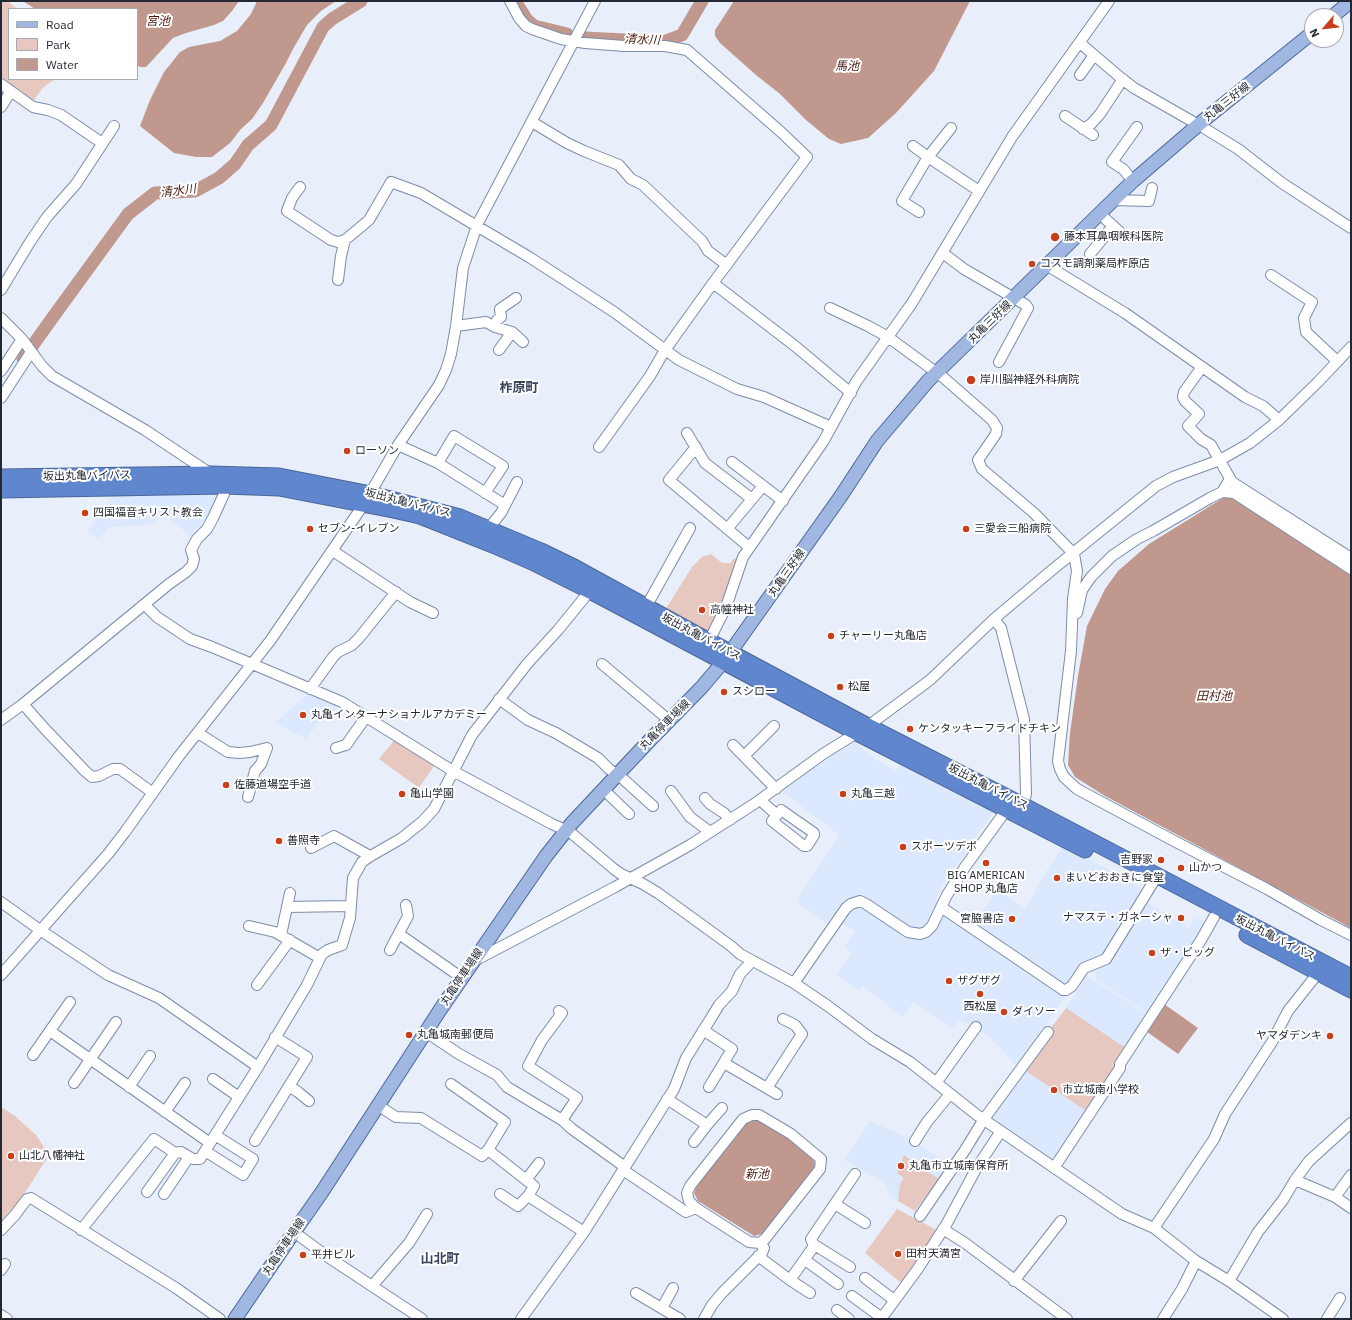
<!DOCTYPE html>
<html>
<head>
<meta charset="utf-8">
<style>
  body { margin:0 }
  #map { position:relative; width:1352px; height:1320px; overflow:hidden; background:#e8effb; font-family:"IBM Plex Sans",sans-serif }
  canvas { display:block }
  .frame { position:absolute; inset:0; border:2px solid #232934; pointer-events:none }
  .legend { position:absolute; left:8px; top:8px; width:130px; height:72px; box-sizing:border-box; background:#fff; border:1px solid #a7a9ae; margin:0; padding:5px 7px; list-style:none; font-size:12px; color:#232934 }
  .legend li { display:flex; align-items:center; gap:8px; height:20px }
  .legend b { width:20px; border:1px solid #a7a9ae }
  .north { position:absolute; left:1304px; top:8px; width:40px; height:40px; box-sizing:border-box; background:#fff; border:1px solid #a7a9ae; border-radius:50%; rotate:242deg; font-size:11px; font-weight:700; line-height:16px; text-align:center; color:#232934 }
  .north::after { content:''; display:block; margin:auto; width:14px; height:18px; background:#c83f1a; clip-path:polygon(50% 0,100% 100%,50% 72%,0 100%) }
</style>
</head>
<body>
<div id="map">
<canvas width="1352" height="1320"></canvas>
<div class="frame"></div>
<ul class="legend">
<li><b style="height:5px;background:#a0b7e2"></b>Road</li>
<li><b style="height:11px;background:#e7c8c0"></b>Park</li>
<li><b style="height:11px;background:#c1988d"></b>Water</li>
</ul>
<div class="north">N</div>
</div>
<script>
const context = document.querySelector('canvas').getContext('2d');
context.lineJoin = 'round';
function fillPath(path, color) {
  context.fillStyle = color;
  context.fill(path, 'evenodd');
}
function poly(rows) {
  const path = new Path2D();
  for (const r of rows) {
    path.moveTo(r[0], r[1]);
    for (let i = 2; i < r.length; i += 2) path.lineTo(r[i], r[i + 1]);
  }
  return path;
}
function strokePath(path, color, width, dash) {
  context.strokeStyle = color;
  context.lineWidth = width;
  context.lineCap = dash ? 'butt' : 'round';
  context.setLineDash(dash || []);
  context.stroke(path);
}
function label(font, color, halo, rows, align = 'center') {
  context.font = font + ' "IBM Plex Sans","Noto Sans JP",sans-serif';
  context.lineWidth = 4;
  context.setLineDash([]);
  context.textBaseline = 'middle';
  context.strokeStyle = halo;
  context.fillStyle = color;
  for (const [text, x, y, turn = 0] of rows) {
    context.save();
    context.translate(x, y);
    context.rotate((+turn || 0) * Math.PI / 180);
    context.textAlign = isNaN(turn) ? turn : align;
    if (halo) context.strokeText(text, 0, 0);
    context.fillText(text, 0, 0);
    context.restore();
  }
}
const built = poly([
  [221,493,209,516,190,536,165,515,149,525,108,527,99,539,88,531,113,495],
  [310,692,338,706,330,717,324,714,307,739,275,723],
  [856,742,869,755,895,771,902,763,995,810,941,887,936,899,973,925,998,889,1025,910,1046,871,1062,848,1089,859,1153,895,1148,903,1189,928,1195,918,1204,922,1202,931,1150,1014,1095,979,1097,974,1086,970,1084,971,1016,1066,994,1041,976,1027,960,1020,953,1028,914,1002,902,1017,863,986,859,991,836,974,852,954,844,947,855,932,832,916,826,923,796,902,839,835,779,789],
  [1087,976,1150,1016,1198,1028,1178,1054,1145,1031,1054,1162,987,1116,1066,1008],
  [870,1121,912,1139,949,1165,915,1211,890,1196,888,1189,886,1187,887,1184,847,1162,845,1159]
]);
const green = poly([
  [1,1,8,1,17,9,9,9,9,79,55,79,49,83,42,89,32,103,1,82],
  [711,554,722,563,730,563,734,558,739,561,724,605,709,633,665,610,692,567,702,557],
  [396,738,436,763,419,788,379,759],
  [1066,1008,1127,1049,1088,1112,1021,1068],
  [1,1107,15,1116,36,1135,49,1155,21,1199,1,1221],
  [904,1155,939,1179,915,1211,898,1201,900,1184,904,1178,897,1173],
  [897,1209,937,1230,901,1283,865,1253]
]);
const water = poly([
  [23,1,239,1,232,11,223,21,214,25,186,33,173,38,146,67,140,67,137,65,137,9,35,9],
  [257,1,336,1,321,11,307,25,293,49,286,63,263,103,252,119,241,129,230,143,212,157,196,157,174,153,140,126,150,100,164,72,180,52,189,47,220,41,237,31,251,14],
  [734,1,970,1,934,71,896,113,868,138,841,144,829,139,806,120,780,94,756,75,720,43,715,36,715,30],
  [1230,495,1351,572,1351,928,1105,796,1075,777,1068,765,1070,733,1078,676,1087,626,1105,589,1118,571,1149,544,1223,498],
  [1164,1004,1198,1028,1178,1054,1146,1031],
  [757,1118,786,1135,813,1159,815,1164,813,1171,762,1234,754,1236,698,1201,694,1193,696,1188,703,1177,747,1121]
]);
const river = poly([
  [515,1,527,20,534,26,567,34],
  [585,38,663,42,682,35,702,1],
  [23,359,53,317,128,214,155,193,195,191,219,178,235,164,248,145,271,125,323,27,332,19,361,1]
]);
const minor = poly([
  [510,1,519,18,526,26,532,29,561,39,585,43,624,46,665,46,687,50,781,132,807,157,713,283,665,350,650,376,599,447],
  [1080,43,1121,78,1134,88,1204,128,1238,149,1282,183,1351,228],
  [1080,75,1094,55],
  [1,84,33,107,48,110,61,115,102,143],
  [1,107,11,91],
  [1065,116,1093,135],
  [532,122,567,143,584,151,619,165,631,179,643,185,702,241,708,251,727,265],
  [1083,129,1091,124,1100,114,1123,79],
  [913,146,928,157,951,128],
  [1133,181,1123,169,1112,162,1137,127],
  [300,187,292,198,287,211,331,240,338,242,345,240,369,220,391,182,421,193,529,257,571,284,614,312,679,360,737,389,764,397,831,427],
  [1113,200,1149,201,1152,188],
  [919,212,902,201,928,157,979,191],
  [1099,213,1123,235],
  [943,253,964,269,1026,305,1028,308,999,362],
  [1090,254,1113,226],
  [1048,266,1125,313,1245,397,1263,406,1279,420],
  [1271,275,1312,302,1304,318,1306,332,1337,361],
  [338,280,341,256,345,240],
  [713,283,795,346,851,393],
  [1,290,30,242,47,217,76,184,114,126],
  [830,308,868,326,888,337,944,378,992,420,997,428,996,434,978,460,982,469,1034,513,1074,554,1077,571,1073,599,1071,651,1058,761,1060,769,1064,777,1077,789,1176,842,1267,889,1321,920,1351,935],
  [1,318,22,339,42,366,52,376,145,430,211,474],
  [456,326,486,322,495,327,512,332,523,342],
  [495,327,497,320,501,317,500,309,516,298],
  [499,350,512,332],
  [1202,367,1184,392,1183,397,1185,401,1199,414,1188,426,1201,439,1211,445,1232,482,1351,558],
  [1,371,22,339],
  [1,398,31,352],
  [687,433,705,463,752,499],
  [398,445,438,463,505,505],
  [696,447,669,480,749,547],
  [732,462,783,501],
  [438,463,454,436,503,466,485,493],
  [1222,492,1234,493,1351,569],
  [489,528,501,513,517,482],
  [727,529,763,486],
  [333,551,410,602,433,613],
  [145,605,157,617,190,639,212,647,342,702,453,771,552,824,570,832,614,869,621,874,643,884,658,893,731,946,740,954,794,983,828,1006,872,1039,910,1062,977,1115,1122,1214,1154,1228,1196,1261,1229,1281,1283,1319],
  [646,607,690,528],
  [1077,613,1082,590,1091,577,1112,556,1137,539,1153,531,1210,498,1222,492,1230,479],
  [994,619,1001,628,1024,719,1026,794,1023,805],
  [709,641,726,607,743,557,823,442,856,382,912,303,1012,137,1109,1],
  [602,664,670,721],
  [310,689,333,657,338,652,352,645,359,638,396,592],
  [499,699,528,720,556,733,598,758,609,769,622,778,653,806],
  [23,704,45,729,85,771,92,777,99,776,113,769,120,769,153,793],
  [1,720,23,704,169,584,186,572,192,566,194,559,191,550,197,539,207,529,213,518,224,494,224,486],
  [198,733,228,752,239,753,250,752,267,748,261,764,255,771,248,797],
  [733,745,776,789],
  [336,748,346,745,366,717],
  [744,756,774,726],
  [603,789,629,814],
  [671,791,690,817,710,832],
  [705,798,710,804,724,813,730,820],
  [760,800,777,815,772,821,804,846,807,846,814,835,814,833,781,810,777,815],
  [311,848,334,836,370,856],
  [1,902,40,930,108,975,159,998,258,1067],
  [287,907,350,906],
  [941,907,1059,987,1063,990,1066,990,1072,986,1084,968,1106,959,1157,876],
  [249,926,275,932,320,958],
  [399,934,462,978],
  [281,935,290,893],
  [390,950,408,916,406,905],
  [476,960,615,887,690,845,754,804,823,754,868,726,930,680,994,619,1052,570,1156,486,1173,477,1220,460,1250,443,1279,420,1318,382,1351,347],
  [1,975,108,854,125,832,179,756,270,641,364,504,398,445,439,385,446,370,451,354,456,326,463,268,477,225,595,1],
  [794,983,846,908,851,904,860,901,866,904,908,932,920,934,926,932,932,926,947,895,965,867,1007,809],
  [257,985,290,940],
  [559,1011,562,1013,542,1040,528,1066,577,1098,562,1120],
  [703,1030,732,1049,709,1087],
  [50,1031,210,1143],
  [426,1032,459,1054,497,1075,507,1087,562,1120,572,1129,625,1167],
  [33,1055,70,1002],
  [724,1063,777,1094],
  [213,1079,239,1097],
  [74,1083,116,1022],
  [936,1083,976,1027],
  [451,1084,505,1122,488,1150,534,1186,528,1196,584,1232],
  [289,1086,298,1092,309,1101],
  [129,1087,150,1056],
  [767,1088,802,1034,795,1025,783,1019],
  [667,1099,707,1125,722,1108],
  [379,1106,396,1117,421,1118,482,1156,488,1150],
  [165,1112,185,1083],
  [255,1141,307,1057,275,1037],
  [915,1141,927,1122,950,1094],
  [694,1142,707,1125],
  [205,1151,243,1175,253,1159,215,1135],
  [175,1153,181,1152,193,1159,200,1159,258,1067,307,985,322,954,328,950,342,945,350,918,353,878,362,862,369,857,402,838,422,822,434,809,472,735,527,664,558,630,593,587],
  [1054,1168,1120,1068,1120,1064,1201,940,1214,917],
  [623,1170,686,1212,696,1208,749,1242,760,1243,765,1239,820,1169,821,1159,791,1134,759,1115,752,1115,743,1119,690,1186,687,1193,689,1201,696,1208],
  [1351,1175,1335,1197,1351,1208],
  [526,1180,539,1163],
  [1295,1180,1335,1197],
  [164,1194,189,1157],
  [500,1194,518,1206,528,1196],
  [835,1204,865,1223],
  [920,1216,965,1150,984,1119,1048,1032],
  [1154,1228,1214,1139,1225,1114,1272,1042,1288,1011,1318,973],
  [943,1229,965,1243,1067,1319],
  [1,1230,15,1215,27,1199,31,1198,176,1288,220,1319],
  [81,1230,154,1139,175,1153,147,1192],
  [294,1232,328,1257,422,1319],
  [813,1244,850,1267],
  [758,1256,790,1280,814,1246,811,1239,855,1174],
  [805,1260,838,1284],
  [1,1270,5,1264],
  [865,1278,894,1300],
  [790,1280,810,1293],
  [1014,1281,1061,1221],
  [1229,1281,1258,1232,1283,1200,1295,1180,1309,1161,1351,1123],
  [372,1286,409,1243,427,1214],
  [636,1293,680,1319],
  [852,1296,882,1318],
  [662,1308,673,1288],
  [837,1310,849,1319],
  [1,1315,7,1319],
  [521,1319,584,1232,674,1089,686,1058,708,1023,719,1005,732,991,740,974,752,961],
  [704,1319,712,1305,722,1293,762,1253,764,1248,760,1243],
  [881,1319,917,1270,946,1225,976,1169,1001,1131],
  [1163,1319,1182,1289,1196,1261],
  [1327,1319,1340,1298]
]);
const major = poly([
  [1333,16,1351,1],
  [235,1319,294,1232,322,1192,440,1010,546,856,572,823,649,741,701,688,724,661,841,496,877,441,928,381,1133,181,1204,120,1312,33]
]);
const highway = poly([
  [1,477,211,474,279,476,371,494,460,517,541,551,574,567,709,641,868,726,1011,799,1351,977],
  [1,490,224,486,279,488,393,510,420,516,493,545,532,562,590,591,857,733,1085,850],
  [1247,935,1351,990]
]);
const markers = [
  [1055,237,5,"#c83f1a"],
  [1032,264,4,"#c83f1a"],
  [971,380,5,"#c83f1a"],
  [347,451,4,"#c83f1a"],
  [85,513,4,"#c83f1a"],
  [310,529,4,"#c83f1a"],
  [966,529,4,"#c83f1a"],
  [702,610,4,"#c83f1a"],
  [831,636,4,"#c83f1a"],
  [840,687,4,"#c83f1a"],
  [724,692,4,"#c83f1a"],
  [303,715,4,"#c83f1a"],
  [910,729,4,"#c83f1a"],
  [226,785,4,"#c83f1a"],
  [402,794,4,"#c83f1a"],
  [843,794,4,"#c83f1a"],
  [279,841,4,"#c83f1a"],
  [903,847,4,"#c83f1a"],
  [1161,860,4,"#c83f1a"],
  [986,863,4,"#c83f1a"],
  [1181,868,4,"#c83f1a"],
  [1057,878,4,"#c83f1a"],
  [1181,918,4,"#c83f1a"],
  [1012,919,4,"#c83f1a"],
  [1152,953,4,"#c83f1a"],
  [949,981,4,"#c83f1a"],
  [980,994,4,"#c83f1a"],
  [1004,1012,4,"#c83f1a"],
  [409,1035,4,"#c83f1a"],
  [1330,1036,4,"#c83f1a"],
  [1054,1090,4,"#c83f1a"],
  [11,1156,4,"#c83f1a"],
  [901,1166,4,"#c83f1a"],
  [898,1254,4,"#c83f1a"],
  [303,1255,4,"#c83f1a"]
];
const streetNames = [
  ["丸亀三好線",1227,102,-38],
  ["丸亀三好線",990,322,-44],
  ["坂出丸亀バイパス",87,476,-1],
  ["坂出丸亀バイパス",408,503,14],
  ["丸亀三好線",787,573,-55],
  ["坂出丸亀バイパス",701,637,28],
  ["丸亀停車場線",665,725,-45],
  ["坂出丸亀バイパス",988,787,27],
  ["坂出丸亀バイパス",1275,938,27],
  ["丸亀停車場線",462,977,-56],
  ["丸亀停車場線",284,1247,-56]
];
const poiNames = [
  ["藤本耳鼻咽喉科医院",1064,237],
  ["コスモ調剤薬局柞原店",1040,264],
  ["岸川脳神経外科病院",980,380],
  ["ローソン",355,451],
  ["四国福音キリスト教会",93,513],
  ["セブン-イレブン",318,529],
  ["三愛会三船病院",974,529],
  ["高幢神社",710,610],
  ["チャーリー丸亀店",839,636],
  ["松屋",848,687],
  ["スシロー",732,692],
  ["丸亀インターナショナルアカデミー",311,715],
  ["ケンタッキーフライドチキン",918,729],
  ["佐藤道場空手道",234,785],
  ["亀山学園",410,794],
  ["丸亀三越",851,794],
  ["善照寺",287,841],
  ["スポーツデポ",911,847],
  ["吉野家",1153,860,"right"],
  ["山かつ",1189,868],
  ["BIG AMERICAN",986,876,"center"],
  ["SHOP 丸亀店",986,889,"center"],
  ["まいどおおきに食堂",1065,878],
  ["ナマステ・ガネーシャ",1173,918,"right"],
  ["宮脇書店",1004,919,"right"],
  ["ザ・ビッグ",1160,953],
  ["ザグザグ",957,981],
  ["西松屋",980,1007,"center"],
  ["ダイソー",1012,1012],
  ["丸亀城南郵便局",417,1035],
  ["ヤマダデンキ",1322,1036,"right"],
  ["市立城南小学校",1062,1090],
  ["山北八幡神社",19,1156],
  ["丸亀市立城南保育所",909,1166],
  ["田村天満宮",906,1254],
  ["平井ビル",311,1255]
];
const waterNames = [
  ["宮池",158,22],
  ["清水川",642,40,2],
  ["馬池",847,67],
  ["清水川",178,191,-7],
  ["田村池",1214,697],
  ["新池",757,1175]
];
const quarterNames = [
  ["柞原町",519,388],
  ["山北町",440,1259]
];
fillPath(built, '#dbe8fe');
fillPath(green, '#e7c8c0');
fillPath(water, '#c1988d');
strokePath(river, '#c1988d', 13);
strokePath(minor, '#7d8ca8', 12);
strokePath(major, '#4b6698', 15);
strokePath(highway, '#4b6698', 17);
strokePath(minor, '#fff', 10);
strokePath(major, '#a0b7e2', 13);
strokePath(highway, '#6087ce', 15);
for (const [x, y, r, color] of markers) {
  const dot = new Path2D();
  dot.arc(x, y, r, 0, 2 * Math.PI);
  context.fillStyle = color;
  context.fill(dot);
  strokePath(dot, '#fff', 1.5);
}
label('11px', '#232934', '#fff', streetNames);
label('11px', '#232934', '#fff', poiNames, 'left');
label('italic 12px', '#4c190c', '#fff', waterNames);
label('bold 13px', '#39465e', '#fff', quarterNames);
</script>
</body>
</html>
